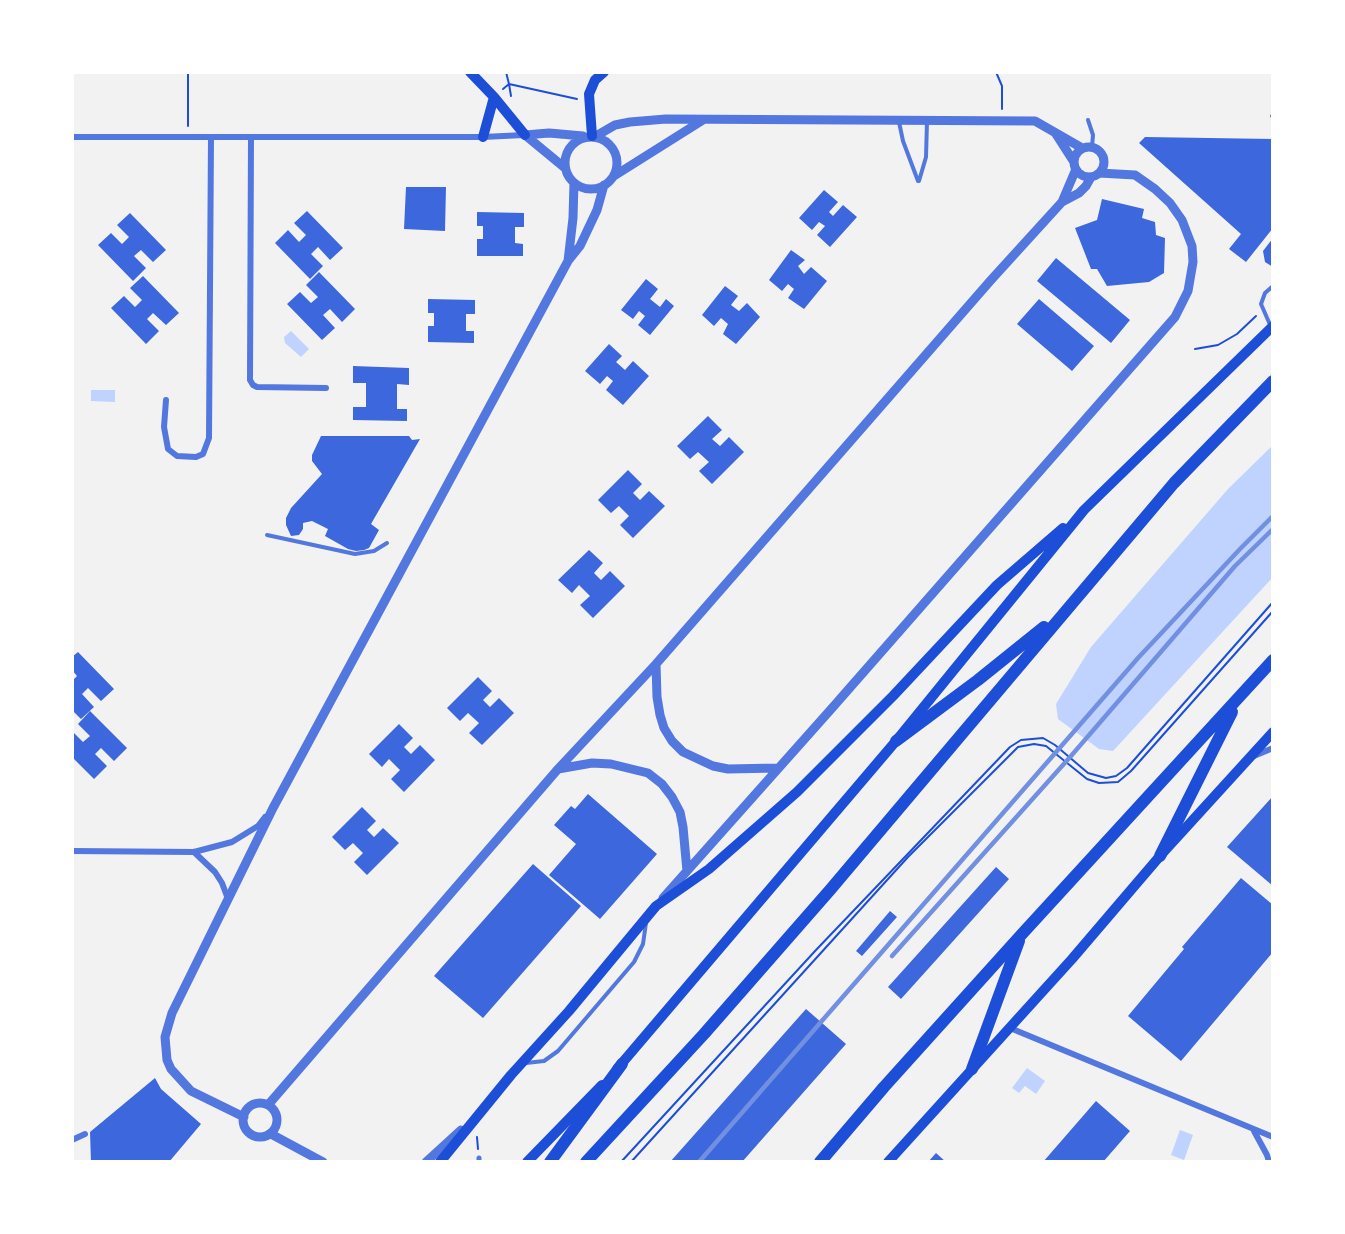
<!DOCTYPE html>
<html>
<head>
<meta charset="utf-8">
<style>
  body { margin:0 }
  #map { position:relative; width:1345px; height:1234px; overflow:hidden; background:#f2f2f2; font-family:Ubuntu,sans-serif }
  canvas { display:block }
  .frame { position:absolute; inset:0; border:74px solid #fff; pointer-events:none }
</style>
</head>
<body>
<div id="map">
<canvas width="1345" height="1234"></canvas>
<div class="frame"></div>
</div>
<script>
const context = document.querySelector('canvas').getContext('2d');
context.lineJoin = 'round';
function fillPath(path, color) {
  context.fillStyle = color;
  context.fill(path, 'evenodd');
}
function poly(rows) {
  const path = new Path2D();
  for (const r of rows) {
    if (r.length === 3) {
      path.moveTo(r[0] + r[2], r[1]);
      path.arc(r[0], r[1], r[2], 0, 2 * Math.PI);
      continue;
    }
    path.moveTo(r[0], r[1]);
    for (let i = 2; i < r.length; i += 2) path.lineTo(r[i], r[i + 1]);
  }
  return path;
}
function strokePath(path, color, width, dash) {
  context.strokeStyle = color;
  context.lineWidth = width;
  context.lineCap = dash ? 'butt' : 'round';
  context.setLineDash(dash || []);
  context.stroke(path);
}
const water = poly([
  [291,331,309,349,301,357,285,343,284,337],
  [91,390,115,390,115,402,91,401],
  [1273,445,1273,577,1113,751,1099,749,1058,719,1056,704,1091,647,1228,489],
  [1027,1068,1045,1081,1036,1094,1025,1086,1019,1093,1012,1088],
  [1180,1130,1193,1135,1184,1160,1171,1155]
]);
const building = poly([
  [1145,137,1273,139,1273,228,1246,262,1229,249,1241,234,1139,143],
  [406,187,446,187,445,231,404,229],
  [824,190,838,202,829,212,833,216,843,205,857,217,830,247,817,235,825,226,819,222,812,230,799,218],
  [1102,199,1144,209,1142,218,1155,222,1156,235,1165,238,1164,273,1149,282,1107,286,1097,269,1091,269,1075,228,1097,220],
  [307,211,343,248,330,260,318,247,311,254,323,266,310,279,275,243,288,230,299,242,306,235,294,223],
  [477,212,524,213,524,227,515,227,515,243,523,244,523,256,477,256,477,239,483,239,483,226,477,226],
  [130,213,166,250,153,262,141,250,134,256,146,268,133,281,98,245,111,233,122,244,129,237,117,225],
  [1273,238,1273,267,1265,262,1263,251],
  [791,250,805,260,798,266,804,274,811,267,827,281,804,309,788,298,794,289,788,284,782,291,769,280],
  [1056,258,1130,320,1111,343,1037,281],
  [319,272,355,309,342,322,330,309,323,315,335,328,322,340,287,304,300,292,311,303,318,297,306,285],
  [143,276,179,313,166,325,153,313,147,319,159,331,146,344,111,308,124,296,135,307,142,300,130,288],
  [646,279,658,289,650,299,660,307,666,299,674,306,650,335,638,325,645,316,639,311,633,319,621,310],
  [725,286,738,296,731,305,739,311,747,303,760,317,736,344,723,334,728,324,721,318,714,326,702,315],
  [428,299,475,300,475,314,466,314,466,331,474,331,474,343,428,342,428,326,434,326,434,313,428,313],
  [1039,299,1094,346,1072,371,1017,324],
  [609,344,622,356,616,362,625,370,633,361,649,376,623,405,606,390,613,381,607,376,600,384,585,371],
  [353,366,409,368,409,385,397,384,397,409,407,409,407,421,353,420,353,407,366,407,366,383,353,383],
  [708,416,722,430,712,439,720,446,729,437,744,452,712,484,699,471,709,462,698,452,690,459,677,446],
  [321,436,409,436,412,440,420,439,371,524,379,530,369,548,364,550,356,551,348,549,325,536,328,529,312,521,303,523,303,529,299,535,291,536,286,525,286,518,291,508,322,474,312,461,312,455],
  [628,470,642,484,633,493,640,500,649,491,665,506,633,538,620,525,629,516,619,506,611,513,598,500],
  [589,550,603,563,594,573,601,580,610,571,625,586,593,618,580,605,590,596,579,585,572,593,558,580],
  [78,652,114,689,101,701,88,688,82,694,94,707,81,719,72,710,72,681,77,676,72,670,72,657],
  [478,677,492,691,483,700,490,707,499,698,514,713,482,745,469,733,479,723,468,713,460,721,447,708],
  [90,711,127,748,114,761,101,748,95,754,107,766,94,779,72,757,72,731,83,742,90,736,78,724],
  [399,724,413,738,404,747,411,754,420,745,435,760,404,792,391,779,400,770,389,759,382,767,369,754],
  [588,794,657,854,600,919,549,875,576,844,554,825,571,806,575,809],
  [1273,796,1273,886,1227,847],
  [362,807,376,821,367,830,374,837,383,828,399,843,367,875,354,862,363,853,353,843,345,850,332,837],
  [533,864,581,906,483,1018,434,976],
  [996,867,1009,879,901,999,888,987],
  [1241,878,1273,905,1273,952,1181,1061,1128,1016,1184,949,1182,947],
  [890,911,897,917,862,956,856,951],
  [806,1009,846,1044,742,1162,670,1162],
  [155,1078,161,1089,201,1124,169,1162,91,1162,90,1132],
  [1096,1101,1130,1131,1103,1162,1043,1162],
  [936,1153,946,1162,928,1162]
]);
const path = poly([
  [188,72,188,126],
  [506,72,509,84,577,99],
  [996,72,1002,86,1002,109],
  [503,89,509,84,511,96],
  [1195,349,1218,345,1237,334,1256,316],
  [477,1137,478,1149],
  [621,1162,816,950,1010,747,1021,740,1043,738,1055,745,1088,773,1106,778,1116,776,1127,768,1273,602],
  [631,1162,908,857,1018,747,1034,744,1046,746,1087,779,1099,783,1118,782,1131,771,1273,611]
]);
const service = poly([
  [1272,116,1273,117],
  [1088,120,1093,135,1092,147],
  [899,122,903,141,918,181],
  [919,181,926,157,927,121],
  [1271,327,1261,304,1265,293,1273,286],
  [267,535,355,554,374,551,387,543],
  [526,1063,544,1061,558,1051,634,962,643,944,646,923]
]);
const pedestrian = poly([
  [479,1158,479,1162]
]);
const minor = poly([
  [72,137,483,137,524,135],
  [251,137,250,380,253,385,257,387,326,388],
  [166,400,164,427,168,449,177,456,196,457,203,454,209,438,211,137],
  [1254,756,1273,748],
  [72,851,194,852,232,842,258,826,265,817],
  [194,852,215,872,222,883,228,899],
  [1010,1028,1273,1137],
  [1254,1131,1267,1155,1269,1162],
  [72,1140,85,1134]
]);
const tertiary = poly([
  [1056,134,1074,162],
  [525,135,549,133,583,136],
  [525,135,565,168],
  [596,136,615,125,630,122,666,119,1035,121,1082,148],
  [591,163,26],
  [1089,162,15],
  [614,176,703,120],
  [1062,202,1076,169],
  [568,261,573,218,574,183],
  [656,664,657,697,660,715,664,728,672,741,683,752,713,766,728,769,777,768],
  [558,769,592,763,611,764,648,773,662,784,672,797,680,812,683,827,687,871],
  [663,898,833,707,1175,317,1188,291,1193,262,1192,246,1182,220,1170,203,1155,189,1135,175,1099,173],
  [260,1120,17],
  [268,1105,558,769,656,664,991,280,1062,202,1079,193,1086,186,1091,177],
  [244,1117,191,1091,171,1069,167,1060,165,1037,172,1013,273,808,568,261,580,246,597,210,604,185],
  [271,1134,323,1162],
  [426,1162,461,1130]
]);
const secondary = poly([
  [470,72,494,97,525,135],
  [592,136,589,94,595,80,604,72],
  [483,137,494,97],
  [617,1069,896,741,1084,510,1273,326],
  [440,1162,511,1075,569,1011,656,906,709,869,797,792,893,696,997,585,1063,528],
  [527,1162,602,1085],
  [888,1162,1072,959,1160,856,1273,732]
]);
const trunk = poly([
  [896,741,978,680,1044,627],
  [1160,856,1232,712],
  [972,1069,1019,941],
  [550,1162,622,1064],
  [586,1162,704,1034,830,890,1174,483,1273,381],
  [820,1162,884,1087,1022,934,1273,660]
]);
const rail = poly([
  [892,956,1071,756,1235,566,1273,529],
  [699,1162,1138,658,1240,549,1273,516]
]);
fillPath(water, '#bfd3fe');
fillPath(building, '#3d67dc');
strokePath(path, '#1d4ed8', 2);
strokePath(service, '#5277de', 4);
strokePath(pedestrian, '#5277de', 5);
strokePath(minor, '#5277de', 6);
strokePath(tertiary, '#5277de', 9);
strokePath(secondary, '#1d4ed8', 10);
strokePath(trunk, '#1d4ed8', 12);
strokePath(rail, '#7290e2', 4.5);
</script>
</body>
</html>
